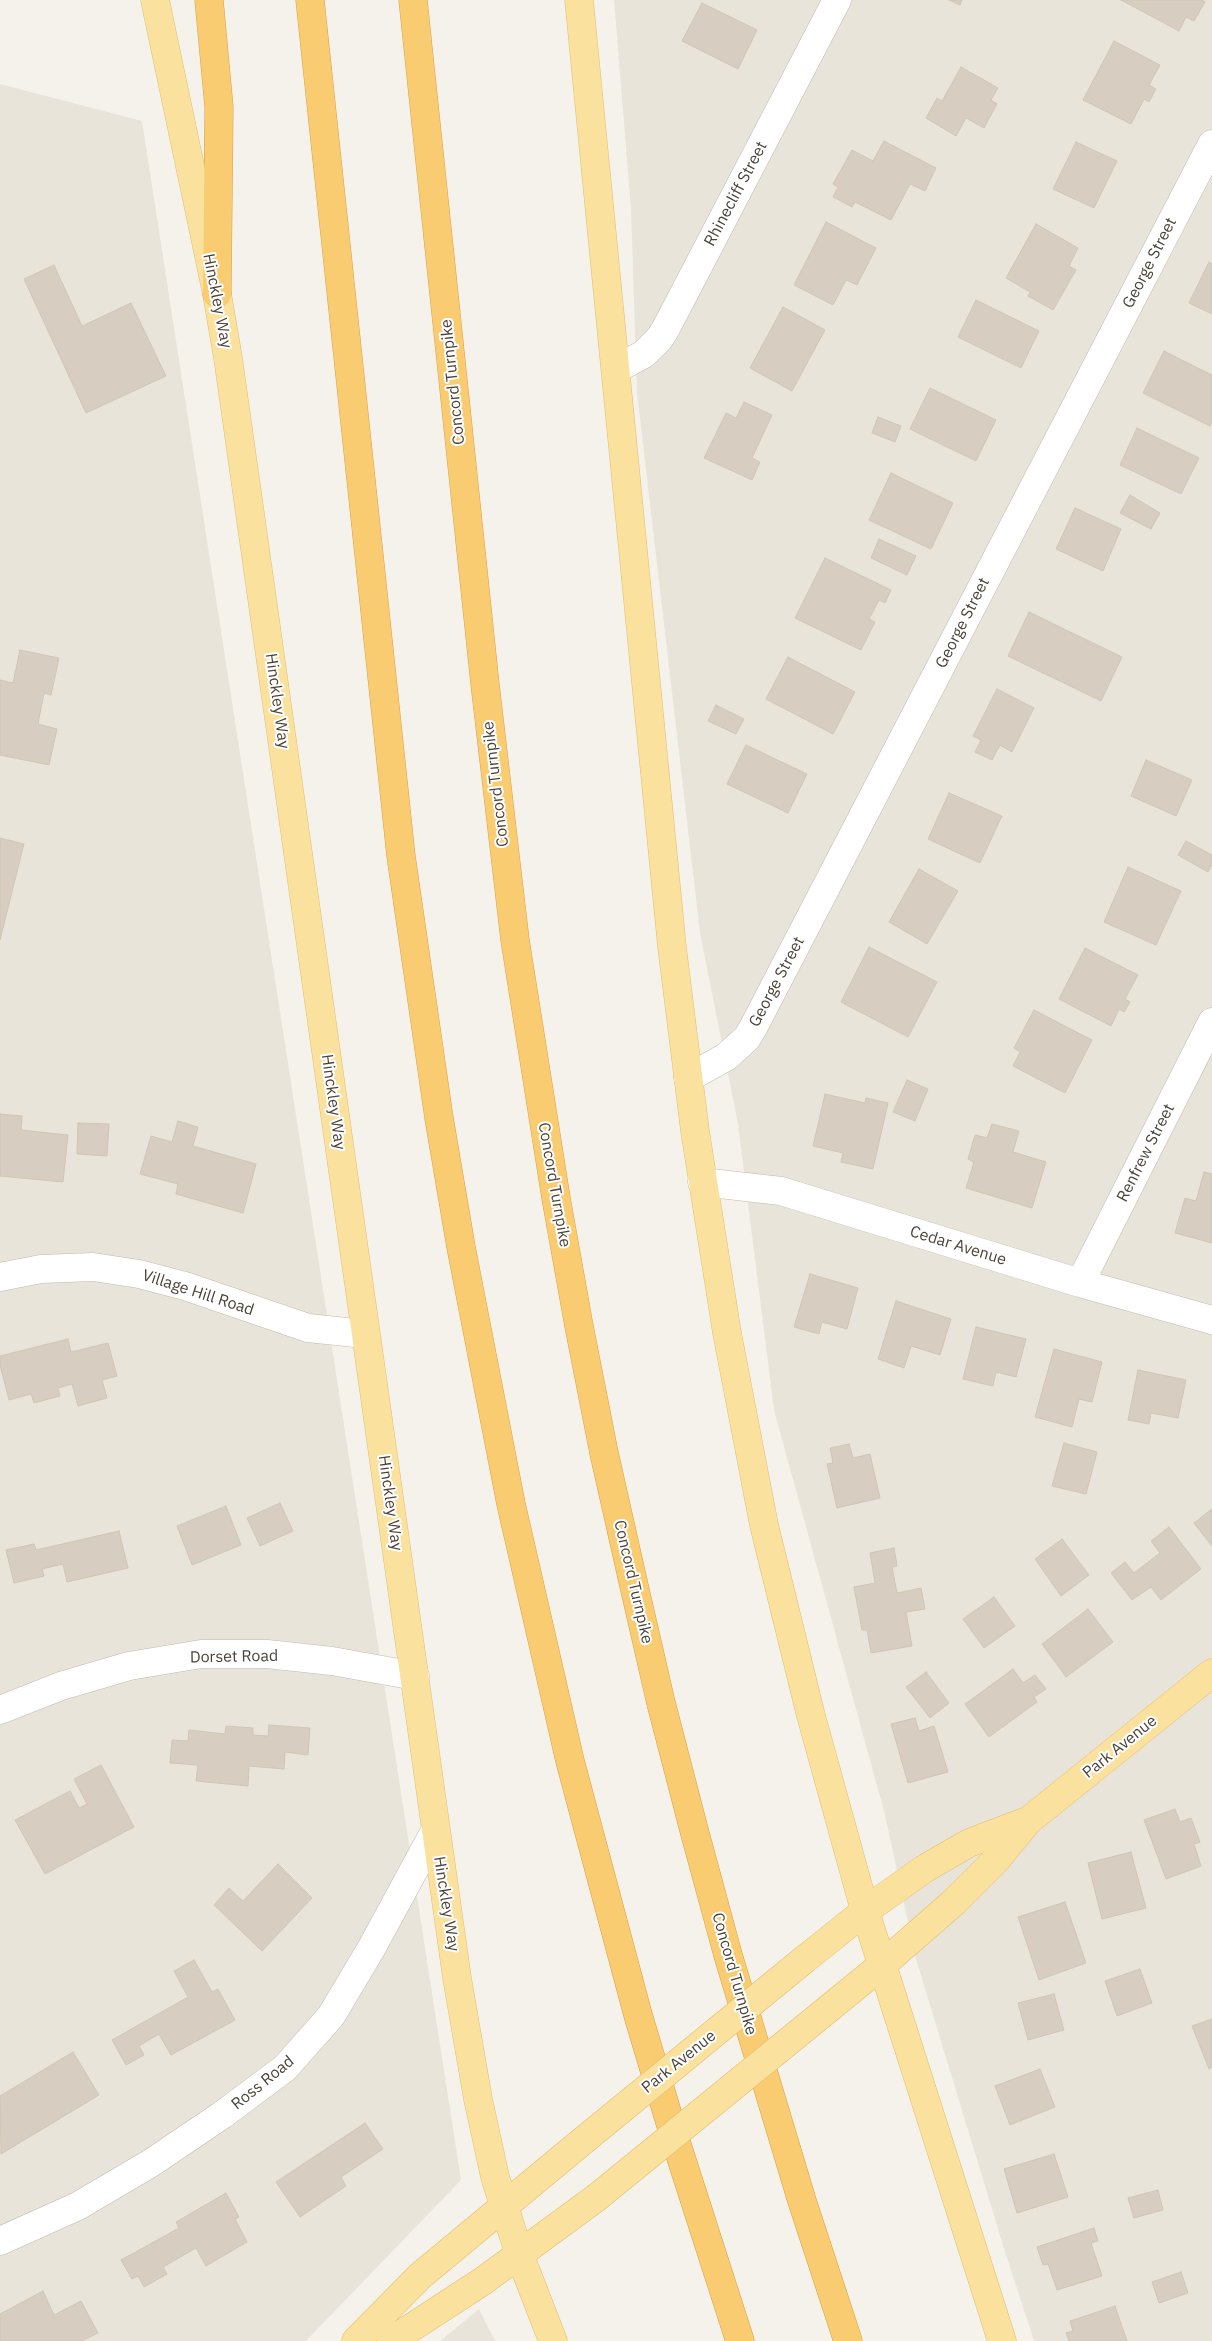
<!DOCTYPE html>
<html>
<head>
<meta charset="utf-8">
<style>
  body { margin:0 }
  canvas { display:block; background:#f5f2eb }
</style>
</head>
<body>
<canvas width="1212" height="2341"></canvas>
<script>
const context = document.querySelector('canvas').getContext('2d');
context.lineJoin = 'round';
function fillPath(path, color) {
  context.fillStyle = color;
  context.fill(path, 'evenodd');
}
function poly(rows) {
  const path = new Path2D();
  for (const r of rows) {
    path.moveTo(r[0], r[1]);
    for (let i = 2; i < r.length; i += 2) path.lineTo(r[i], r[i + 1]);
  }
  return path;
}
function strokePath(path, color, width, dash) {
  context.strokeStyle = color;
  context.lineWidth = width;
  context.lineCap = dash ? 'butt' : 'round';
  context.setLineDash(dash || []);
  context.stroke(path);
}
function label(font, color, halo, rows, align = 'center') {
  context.font = font + ' "IBM Plex Sans",sans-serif';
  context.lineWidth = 4;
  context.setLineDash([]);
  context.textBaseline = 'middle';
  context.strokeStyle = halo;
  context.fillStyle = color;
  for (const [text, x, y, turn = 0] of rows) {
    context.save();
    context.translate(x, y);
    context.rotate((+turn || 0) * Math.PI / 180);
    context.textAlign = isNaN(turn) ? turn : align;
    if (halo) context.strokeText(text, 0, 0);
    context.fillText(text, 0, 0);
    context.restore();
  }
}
const residential = poly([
  [614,0,1212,0,1212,2341,1034,2341,1006,2255,916,1959,885,1815,774,1410,738,1124,700,933,637,392,631,210],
  [0,84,142,121,461,2180,306,2341,0,2341],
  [479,2309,495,2341,440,2341]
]);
const building = poly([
  [949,0,962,0,960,5,949,0],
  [1121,0,1202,0,1205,2,1194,21,1186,17,1179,31,1121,0],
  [702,3,757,30,738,69,682,41,702,3],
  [1114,41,1160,65,1149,85,1156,89,1149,102,1144,99,1131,124,1083,100,1114,41],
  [961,67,998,88,991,100,997,104,984,128,966,118,956,136,926,118,937,98,942,101,961,67],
  [884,141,936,168,925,191,910,184,891,220,855,202,852,207,833,197,838,187,833,184,852,150,873,161,884,141],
  [1076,142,1117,161,1094,208,1053,189,1076,142],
  [826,222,876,248,857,285,846,280,833,305,794,285,826,222],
  [1036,224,1078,248,1069,266,1076,270,1053,310,1028,296,1030,292,1006,278,1036,224],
  [1209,262,1212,264,1212,314,1189,303,1209,262],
  [54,265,82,326,131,303,166,376,86,413,24,279,54,265],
  [976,300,1039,331,1021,368,958,337,976,300],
  [783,307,825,330,792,391,750,368,783,307],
  [1164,351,1212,375,1212,422,1210,426,1143,393,1164,351],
  [930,388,996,420,976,461,910,429,930,388],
  [744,402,772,415,752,458,760,462,752,480,704,458,726,413,736,418,744,402],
  [878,417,901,426,895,442,872,433,878,417],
  [1137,428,1199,458,1181,494,1120,465,1137,428],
  [891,473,953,503,931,549,869,520,891,473],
  [1130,495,1160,513,1151,529,1120,513,1130,495],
  [1075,508,1121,529,1103,571,1056,549,1075,508],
  [879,539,916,556,907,575,871,558,879,539],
  [825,558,891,590,885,603,879,600,869,619,875,622,861,650,795,618,825,558],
  [1029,612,1122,657,1101,701,1008,656,1029,612],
  [20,650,59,658,51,695,44,693,38,724,57,729,49,765,0,755,0,680,13,683,20,650],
  [788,657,855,692,833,734,766,699,788,657],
  [997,689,1034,708,1012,752,1000,745,992,760,975,752,981,740,973,736,997,689],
  [716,705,744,719,736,734,708,721,716,705],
  [746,745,807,774,788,813,727,784,746,745],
  [1146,760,1192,780,1176,816,1131,796,1146,760],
  [949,793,1002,816,980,863,928,839,949,793],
  [0,838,24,844,0,940,0,838],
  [1186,841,1212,855,1212,865,1208,872,1178,855,1186,841],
  [1128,867,1181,891,1156,945,1104,922,1128,867],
  [919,869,958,891,927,944,889,922,919,869],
  [869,947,937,982,908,1037,841,1002,869,947],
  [1085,948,1138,975,1125,999,1130,1002,1124,1012,1119,1009,1111,1026,1059,999,1085,948],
  [1034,1010,1092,1040,1065,1093,1013,1066,1020,1052,1014,1048,1034,1010],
  [907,1080,928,1089,915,1121,893,1112,907,1080],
  [825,1094,865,1103,866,1098,888,1103,873,1169,841,1162,843,1153,813,1146,825,1094],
  [0,1114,22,1116,21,1130,68,1135,63,1182,0,1176,0,1114],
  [178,1121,198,1127,193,1146,256,1164,243,1213,176,1194,178,1184,140,1174,151,1136,172,1142,178,1121],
  [78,1123,109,1124,107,1156,77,1154,78,1123],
  [992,1124,1019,1131,1013,1152,1046,1162,1032,1208,966,1188,974,1162,968,1159,975,1135,987,1138,992,1124],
  [1204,1172,1212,1174,1212,1243,1175,1233,1185,1198,1196,1201,1204,1172],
  [810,1274,858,1288,847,1329,822,1322,819,1334,794,1327,810,1274],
  [896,1301,951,1319,940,1355,911,1346,904,1368,878,1359,896,1301],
  [976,1327,1026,1339,1016,1377,996,1372,993,1386,963,1379,976,1327],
  [68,1339,71,1352,108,1343,117,1376,102,1380,107,1398,78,1406,72,1384,58,1388,60,1396,34,1403,31,1394,9,1400,0,1365,0,1356,68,1339],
  [1054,1349,1102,1362,1092,1402,1079,1399,1072,1427,1035,1417,1054,1349],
  [1138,1370,1186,1380,1178,1418,1151,1413,1149,1424,1128,1420,1138,1370],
  [1064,1443,1097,1452,1086,1494,1052,1486,1064,1443],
  [849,1444,853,1458,870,1454,880,1498,837,1508,827,1464,833,1463,830,1448,849,1444],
  [280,1503,293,1531,260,1546,247,1518,280,1503],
  [226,1506,241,1545,192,1565,177,1526,226,1506],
  [1212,1509,1212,1546,1194,1523,1212,1509],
  [1169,1527,1201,1569,1161,1600,1151,1587,1132,1600,1111,1573,1125,1562,1134,1573,1160,1553,1151,1541,1169,1527],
  [119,1531,128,1568,67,1582,63,1564,42,1569,44,1576,14,1583,6,1550,34,1544,36,1550,119,1531],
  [1062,1539,1089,1575,1061,1596,1035,1559,1062,1539],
  [894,1548,897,1566,892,1567,897,1593,921,1588,925,1609,906,1612,912,1646,871,1653,867,1630,862,1630,854,1587,875,1583,870,1553,894,1548],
  [994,1597,1015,1626,984,1648,963,1619,994,1597],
  [1088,1609,1113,1642,1066,1677,1042,1644,1088,1609],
  [1013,1669,1023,1683,1035,1675,1046,1689,1034,1697,1037,1702,989,1737,965,1704,1013,1669],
  [926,1672,949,1703,930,1718,906,1687,926,1672],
  [915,1718,919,1731,934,1726,948,1772,908,1783,891,1724,915,1718],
  [269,1725,310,1728,308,1755,285,1752,284,1769,249,1766,248,1786,196,1781,198,1765,170,1763,172,1740,188,1741,189,1730,225,1734,226,1726,253,1728,253,1735,268,1736,269,1725],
  [101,1765,134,1827,45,1874,15,1820,70,1791,79,1808,87,1804,74,1779,101,1765],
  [1175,1809,1180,1822,1191,1818,1200,1842,1194,1844,1201,1866,1166,1879,1144,1820,1175,1809],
  [1131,1852,1146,1908,1102,1919,1088,1863,1131,1852],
  [278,1864,312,1898,262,1951,214,1905,229,1888,243,1901,278,1864],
  [1065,1902,1086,1963,1039,1980,1018,1917,1065,1902],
  [194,1960,212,1992,218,1989,235,2020,171,2055,159,2034,139,2046,144,2055,126,2065,112,2040,188,1997,174,1971,194,1960],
  [1140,1969,1152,2003,1117,2016,1105,1981,1140,1969],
  [1054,1994,1064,2030,1028,2040,1018,2003,1054,1994],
  [1212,2019,1212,2067,1209,2069,1192,2026,1212,2019],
  [73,2052,99,2095,1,2154,0,2096,73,2052],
  [1040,2069,1055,2107,1010,2125,995,2086,1040,2069],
  [365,2123,383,2149,341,2177,346,2186,300,2217,276,2182,365,2123],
  [1054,2154,1068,2197,1017,2213,1004,2169,1054,2154],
  [1158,2190,1163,2210,1134,2218,1128,2198,1158,2190],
  [226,2193,239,2217,235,2219,247,2242,206,2266,196,2248,163,2267,167,2274,144,2287,138,2276,132,2279,121,2260,179,2228,176,2222,226,2193],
  [1094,2228,1098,2241,1091,2243,1102,2276,1057,2290,1048,2264,1043,2265,1037,2247,1094,2228],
  [1181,2272,1188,2293,1159,2303,1152,2282,1181,2272],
  [43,2291,54,2315,81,2301,98,2333,82,2341,0,2341,0,2314,43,2291],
  [1115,2306,1127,2341,1069,2341,1066,2333,1073,2331,1070,2321,1115,2306]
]);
const minor = poly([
  [616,369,644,354,659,339,665,330,837,0],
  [688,1078,726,1057,747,1038,754,1026,1212,144],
  [702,1182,781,1191,1080,1283,1212,1320],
  [0,1277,41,1269,93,1267,139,1274,185,1286,308,1328,365,1334],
  [1080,1283,1212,1022],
  [0,1710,61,1686,129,1666,201,1654,267,1654,332,1661,415,1676],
  [0,2241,78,2206,151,2163,222,2115,285,2068,331,2016,371,1949,435,1831]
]);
const major = poly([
  [155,0,217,294,228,358,457,1978,478,2099,495,2177,520,2256,553,2341],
  [579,0,672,947,695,1131,727,1333,764,1525,811,1716,865,1911,1002,2341],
  [805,1959,865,1911,924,1869,969,1843,1027,1821],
  [822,2014,882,1965,954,1902,996,1860,1028,1821,1212,1673],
  [356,2341,420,2276,579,2144],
  [391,2341,483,2281,596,2198]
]);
const highway = poly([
  [209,0,219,107,217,294],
  [310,0,401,856,439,1118,461,1247,511,1504,570,1761,638,2015,675,2139,740,2341],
  [413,0,485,684,515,940,556,1198,579,1326,604,1453,632,1577,661,1703,694,1830,728,1955,802,2201,848,2341]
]);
const majorBridge = poly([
  [579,2144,805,1959],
  [596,2198,822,2014]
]);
const streetNames = [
  ["Rhinecliff Street",736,194,-62],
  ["George Street",1150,263,-63],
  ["Hinckley Way",217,301,79],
  ["Concord Turnpike",453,382,-96],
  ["George Street",963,623,-63],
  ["Hinckley Way",277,701,82],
  ["Concord Turnpike",496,784,-97],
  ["George Street",777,982,-62],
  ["Hinckley Way",333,1102,82],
  ["Renfrew Street",1146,1153,-63],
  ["Concord Turnpike",554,1185,80],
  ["Cedar Avenue",958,1246,17],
  ["Village Hill Road",198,1293,18],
  ["Hinckley Way",390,1503,82],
  ["Concord Turnpike",633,1582,77],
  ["Dorset Road",234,1657,-1],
  ["Park Avenue",1120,1747,-39],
  ["Hinckley Way",446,1904,81],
  ["Concord Turnpike",734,1974,74],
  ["Park Avenue",679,2062,-39],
  ["Ross Road",263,2083,-39]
];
fillPath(residential, '#e9e4da');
fillPath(building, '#d7cec1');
strokePath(building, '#d1c6b4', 1);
strokePath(minor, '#c1baae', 29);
strokePath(major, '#e1be6d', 29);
strokePath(highway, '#daa141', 29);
strokePath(minor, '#fff', 28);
strokePath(major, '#fbe19e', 28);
strokePath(highway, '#facc72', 28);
strokePath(majorBridge, '#e1be6d', 29, []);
strokePath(majorBridge, '#fbe19e', 28);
label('16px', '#4a4339', '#fff', streetNames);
</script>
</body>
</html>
